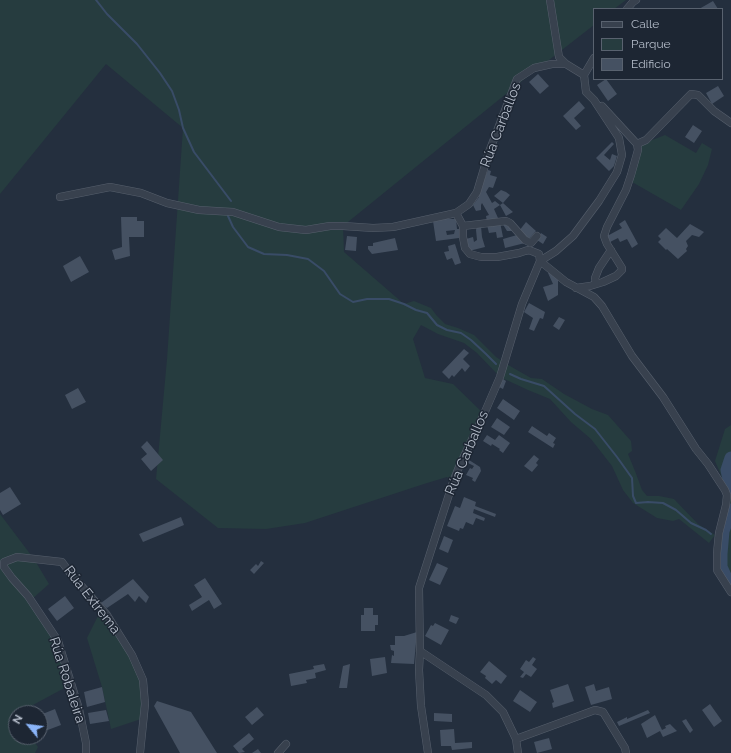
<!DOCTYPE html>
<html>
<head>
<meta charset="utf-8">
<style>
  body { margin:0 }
  #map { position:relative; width:731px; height:753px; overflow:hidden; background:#242f3e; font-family:Raleway,sans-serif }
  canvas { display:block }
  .legend { position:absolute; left:593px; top:8px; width:130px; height:72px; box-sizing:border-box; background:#1d2633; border:1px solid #59626f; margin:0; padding:5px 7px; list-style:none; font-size:12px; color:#b4bcc9 }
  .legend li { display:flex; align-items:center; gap:8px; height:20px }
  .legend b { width:20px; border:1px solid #59626f }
  .north { position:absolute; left:8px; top:705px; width:40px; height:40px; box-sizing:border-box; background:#1d2633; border:1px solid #59626f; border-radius:50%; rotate:299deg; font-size:11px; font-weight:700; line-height:16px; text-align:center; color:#b4bcc9 }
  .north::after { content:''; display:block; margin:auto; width:14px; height:18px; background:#8ab4f8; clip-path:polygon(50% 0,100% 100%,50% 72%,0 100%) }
</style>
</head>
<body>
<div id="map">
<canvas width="731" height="753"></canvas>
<ul class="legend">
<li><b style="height:5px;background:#38414e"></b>Calle</li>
<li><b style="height:11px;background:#263c3f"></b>Parque</li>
<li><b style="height:11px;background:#455162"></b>Edificio</li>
</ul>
<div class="north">N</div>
</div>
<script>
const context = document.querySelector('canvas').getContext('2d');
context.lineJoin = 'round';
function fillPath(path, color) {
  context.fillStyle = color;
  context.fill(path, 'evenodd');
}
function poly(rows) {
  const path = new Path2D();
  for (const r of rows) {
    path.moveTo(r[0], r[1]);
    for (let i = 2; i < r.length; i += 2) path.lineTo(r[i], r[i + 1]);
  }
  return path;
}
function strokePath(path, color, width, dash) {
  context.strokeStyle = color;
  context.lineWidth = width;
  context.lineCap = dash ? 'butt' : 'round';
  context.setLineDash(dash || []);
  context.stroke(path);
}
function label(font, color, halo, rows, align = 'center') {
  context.font = font + ' Raleway,sans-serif';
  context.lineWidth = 3;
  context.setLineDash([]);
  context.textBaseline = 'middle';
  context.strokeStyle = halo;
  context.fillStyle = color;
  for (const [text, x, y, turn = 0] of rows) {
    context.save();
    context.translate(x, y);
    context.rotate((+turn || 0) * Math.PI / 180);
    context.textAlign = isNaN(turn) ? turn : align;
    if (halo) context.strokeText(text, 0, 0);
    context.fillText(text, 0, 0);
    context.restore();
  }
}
const green = poly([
  [0,0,626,0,614,9,594,9,594,25,522,81,343,226,344,252,404,304,414,301,431,308,437,316,445,324,458,328,474,335,496,357,510,366,531,378,542,379,564,394,592,409,608,415,631,441,632,451,628,454,635,471,642,490,647,496,659,496,674,499,698,524,715,535,709,543,679,519,673,521,657,518,633,503,623,490,612,466,591,439,571,422,550,399,528,390,500,377,477,353,464,343,438,334,421,325,413,339,425,378,453,384,484,414,453,482,447,477,427,483,305,523,266,529,218,528,156,479,167,359,183,128,106,64,0,194],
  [665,135,696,153,702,143,712,149,708,165,699,184,681,210,632,182,642,144],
  [731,425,731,588,720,569,720,553,722,531,726,520,730,496,715,461,725,429],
  [0,514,34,559,49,584,31,600,58,641,70,685,18,713,16,713,16,737,31,737,38,747,35,753,0,753],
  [100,612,107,615,130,651,145,695,144,718,111,729,102,687,87,638]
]);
const stream = poly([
  [96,0,107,14,137,44,160,73,172,91,179,110,183,128,194,152,231,201],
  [228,216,233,227,248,247,264,254,287,255,308,259,324,271,340,294,353,302,367,299,389,299,404,304,416,310,427,313,437,325,447,330,461,333,471,340,486,354,496,364],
  [510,374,521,379,544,386,575,414,595,429,617,457,632,478,633,496,636,503,648,502,663,503,676,510,691,523,706,530,711,534]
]);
const river = poly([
  [731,458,727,470,731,488],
  [731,510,723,531,721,554,721,567,726,578,731,581]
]);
const building = poly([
  [713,1,718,9,699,9],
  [538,74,549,86,540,94,529,82],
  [606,79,617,94,608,101,597,85],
  [718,86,724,96,712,104,706,93],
  [579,101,585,108,574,118,581,126,576,130,563,116],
  [693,125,702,131,694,143,685,137],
  [612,142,614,144,604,155,610,160,612,154,617,156,614,166,609,171,596,158],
  [488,170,491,171,490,175,497,177,493,188,489,187,486,192,492,203,495,201,500,205,494,209,498,218,487,222,486,216,489,215,482,203,481,205,481,210,476,211,473,205,479,197,478,195],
  [501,190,506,192,510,195,503,203,494,196],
  [503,203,513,212,506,216,500,205],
  [121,217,137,217,137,221,144,221,144,237,129,237,130,256,115,260,112,250,122,247],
  [444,219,456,219,457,229,459,229,459,238,436,241,433,221],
  [455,230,454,234,447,235,446,231],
  [625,220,638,244,632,248,627,239,620,242,618,238,610,242,606,236,608,233,609,235,622,228,619,224],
  [500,222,503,237,497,238,496,232,489,233,487,225],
  [526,222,536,231,529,239,519,231],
  [502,223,508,224,512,231,507,231],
  [690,224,704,232,699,237,692,235,686,241,688,246,686,249,687,251,678,259,667,249,666,250,658,242,661,239,658,236,666,228,677,238],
  [477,226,481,226,482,237,485,247,469,251,466,239,473,237,474,242,477,240,476,230],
  [541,233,547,237,543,244,537,240],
  [517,235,525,243,505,248,503,239],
  [347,236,357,237,356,251,345,250],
  [395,238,398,250,372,254,368,249,368,246,373,246,373,243],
  [455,244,461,263,455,265,452,258,447,260,444,252,449,251,448,246],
  [80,256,89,272,71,282,63,266],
  [548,273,551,273,558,280,558,295,548,301,543,287,553,284],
  [529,303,545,312,543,319,540,318,534,331,529,329,533,318,524,312],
  [559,317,565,320,559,330,553,326],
  [464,349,469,353,463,359,470,366,465,372,462,368,454,377,452,375,449,379,442,372],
  [503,379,506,381,503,389,499,387],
  [78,388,86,402,72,409,65,395],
  [503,399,520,411,514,420,497,408],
  [497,418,510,427,504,435,491,427],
  [532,426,547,436,549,433,556,438,553,443,555,444,553,448,528,432],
  [487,435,495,440,499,435,510,443,503,453,499,450,500,449,492,444,491,446,483,441],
  [147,441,163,460,151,471,141,459,147,454,141,447],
  [534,455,539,459,536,463,538,465,532,472,524,466],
  [469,460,480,467,481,471,475,482,472,480,473,478,466,475,470,468,472,469,474,466,468,463],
  [10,487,21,504,3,515,0,510,0,493],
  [464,497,476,502,475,506,496,514,495,517,474,509,473,513,485,518,484,521,476,518,473,525,466,522,463,529,460,528,459,531,447,526,455,506,460,508],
  [181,517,184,525,143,542,139,534],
  [444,536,453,540,448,553,439,549],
  [261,561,264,563,254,574,250,570,256,564,258,566],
  [437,563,448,568,440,585,429,580],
  [205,578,222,604,214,609,209,600,192,611,189,605,202,597,194,585],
  [133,579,149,597,146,603,139,596,135,602,128,594,107,608,101,603],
  [65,596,74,608,57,621,48,609],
  [364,608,373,608,373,615,378,615,378,625,375,625,375,631,361,631,361,615,364,615],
  [451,615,459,618,456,624,449,621],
  [435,623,449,630,441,645,425,636,431,625,433,626],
  [417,632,414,664,391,663,392,655,394,656,394,651,391,650,390,645,395,645,395,636,404,636],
  [385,657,387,673,372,676,370,659],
  [533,657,536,659,532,665,537,669,531,677,526,674,523,678,520,677,524,672,520,669,526,660,529,662],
  [489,661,507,676,501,684,496,680,492,684,485,678,486,676,480,672],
  [324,664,326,670,315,673,316,678,306,680,307,683,291,686,289,674,314,669,313,666],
  [350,664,347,688,339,688,343,666],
  [568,684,574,701,553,708,552,703,554,702,550,690],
  [594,684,596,691,609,687,612,699,591,705,585,687],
  [102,687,105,702,87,707,84,692],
  [520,690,537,702,530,712,513,701],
  [157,701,191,712,217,753,180,753,154,706],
  [710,704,722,721,714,727,702,710],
  [257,707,264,715,252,725,245,717],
  [55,709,61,725,45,731,40,718,40,715],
  [106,710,109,721,90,724,88,713],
  [648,710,650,713,619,726,617,722,627,717,627,719],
  [434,713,452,714,452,722,434,721],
  [655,715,662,730,666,728,665,726,670,724,677,731,663,737,660,731,647,738,641,724],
  [686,719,693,730,690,733,682,721],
  [454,729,455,743,472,742,472,748,452,750,451,746,441,746,440,730],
  [249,733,254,739,242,749,245,752,239,753,233,746],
  [549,738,552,749,537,753,534,742],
  [258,749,261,753,252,753]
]);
const street = poly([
  [627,9,633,2,636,0],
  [584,75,594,58],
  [602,106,637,144,646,140,691,94,698,95,714,111,731,123],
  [60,197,110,187,141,193,167,203,199,210,233,212,279,227,306,230,330,226,343,226,373,228,393,227,456,213,469,204,477,192,489,152,517,79,534,68,552,64,566,64],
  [456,213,463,226,463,237,465,248,470,254,481,257,497,257,519,253,525,251,529,250,539,254,540,261,566,282,594,297,602,306,632,356,663,397,696,449,708,464,725,490,727,495,726,505,719,533,717,553,717,570,731,592],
  [463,226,506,221,510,223,525,240,531,243,537,236],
  [596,284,595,278,599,268,611,250],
  [576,288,590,286,603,282,616,276,622,270,622,268,607,244,604,236,607,227,626,190,631,175,638,150,637,144],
  [420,651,486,695,503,712,516,739,518,753],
  [516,739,595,710,603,712,625,748,626,753],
  [86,753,86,743,79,709,58,641,28,596,12,578,4,567,4,562,17,557,62,562,70,573,107,615,132,655,143,680,145,704,140,753],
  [278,753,286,744],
  [428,753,421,706,419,670,420,651,419,588,453,482,459,467,484,414,500,377,522,304,540,261,556,251,573,236,599,201,617,172,622,155,619,138,594,100,586,92,584,75,566,64,559,57,550,0]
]);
const streetNames = [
  ["Rúa Carballos",501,125,-69],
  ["Rúa Carballos",467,453,-67],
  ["Rúa Extrema",92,600,52],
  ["Rúa Robaleira",67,680,72]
];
fillPath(green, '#263c3f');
strokePath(stream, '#394c67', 2);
strokePath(river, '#394c67', 13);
fillPath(building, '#455162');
strokePath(street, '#565f6c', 8);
strokePath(street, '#38414e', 7);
label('14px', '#b4bcc9', '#1d2633', streetNames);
</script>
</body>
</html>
